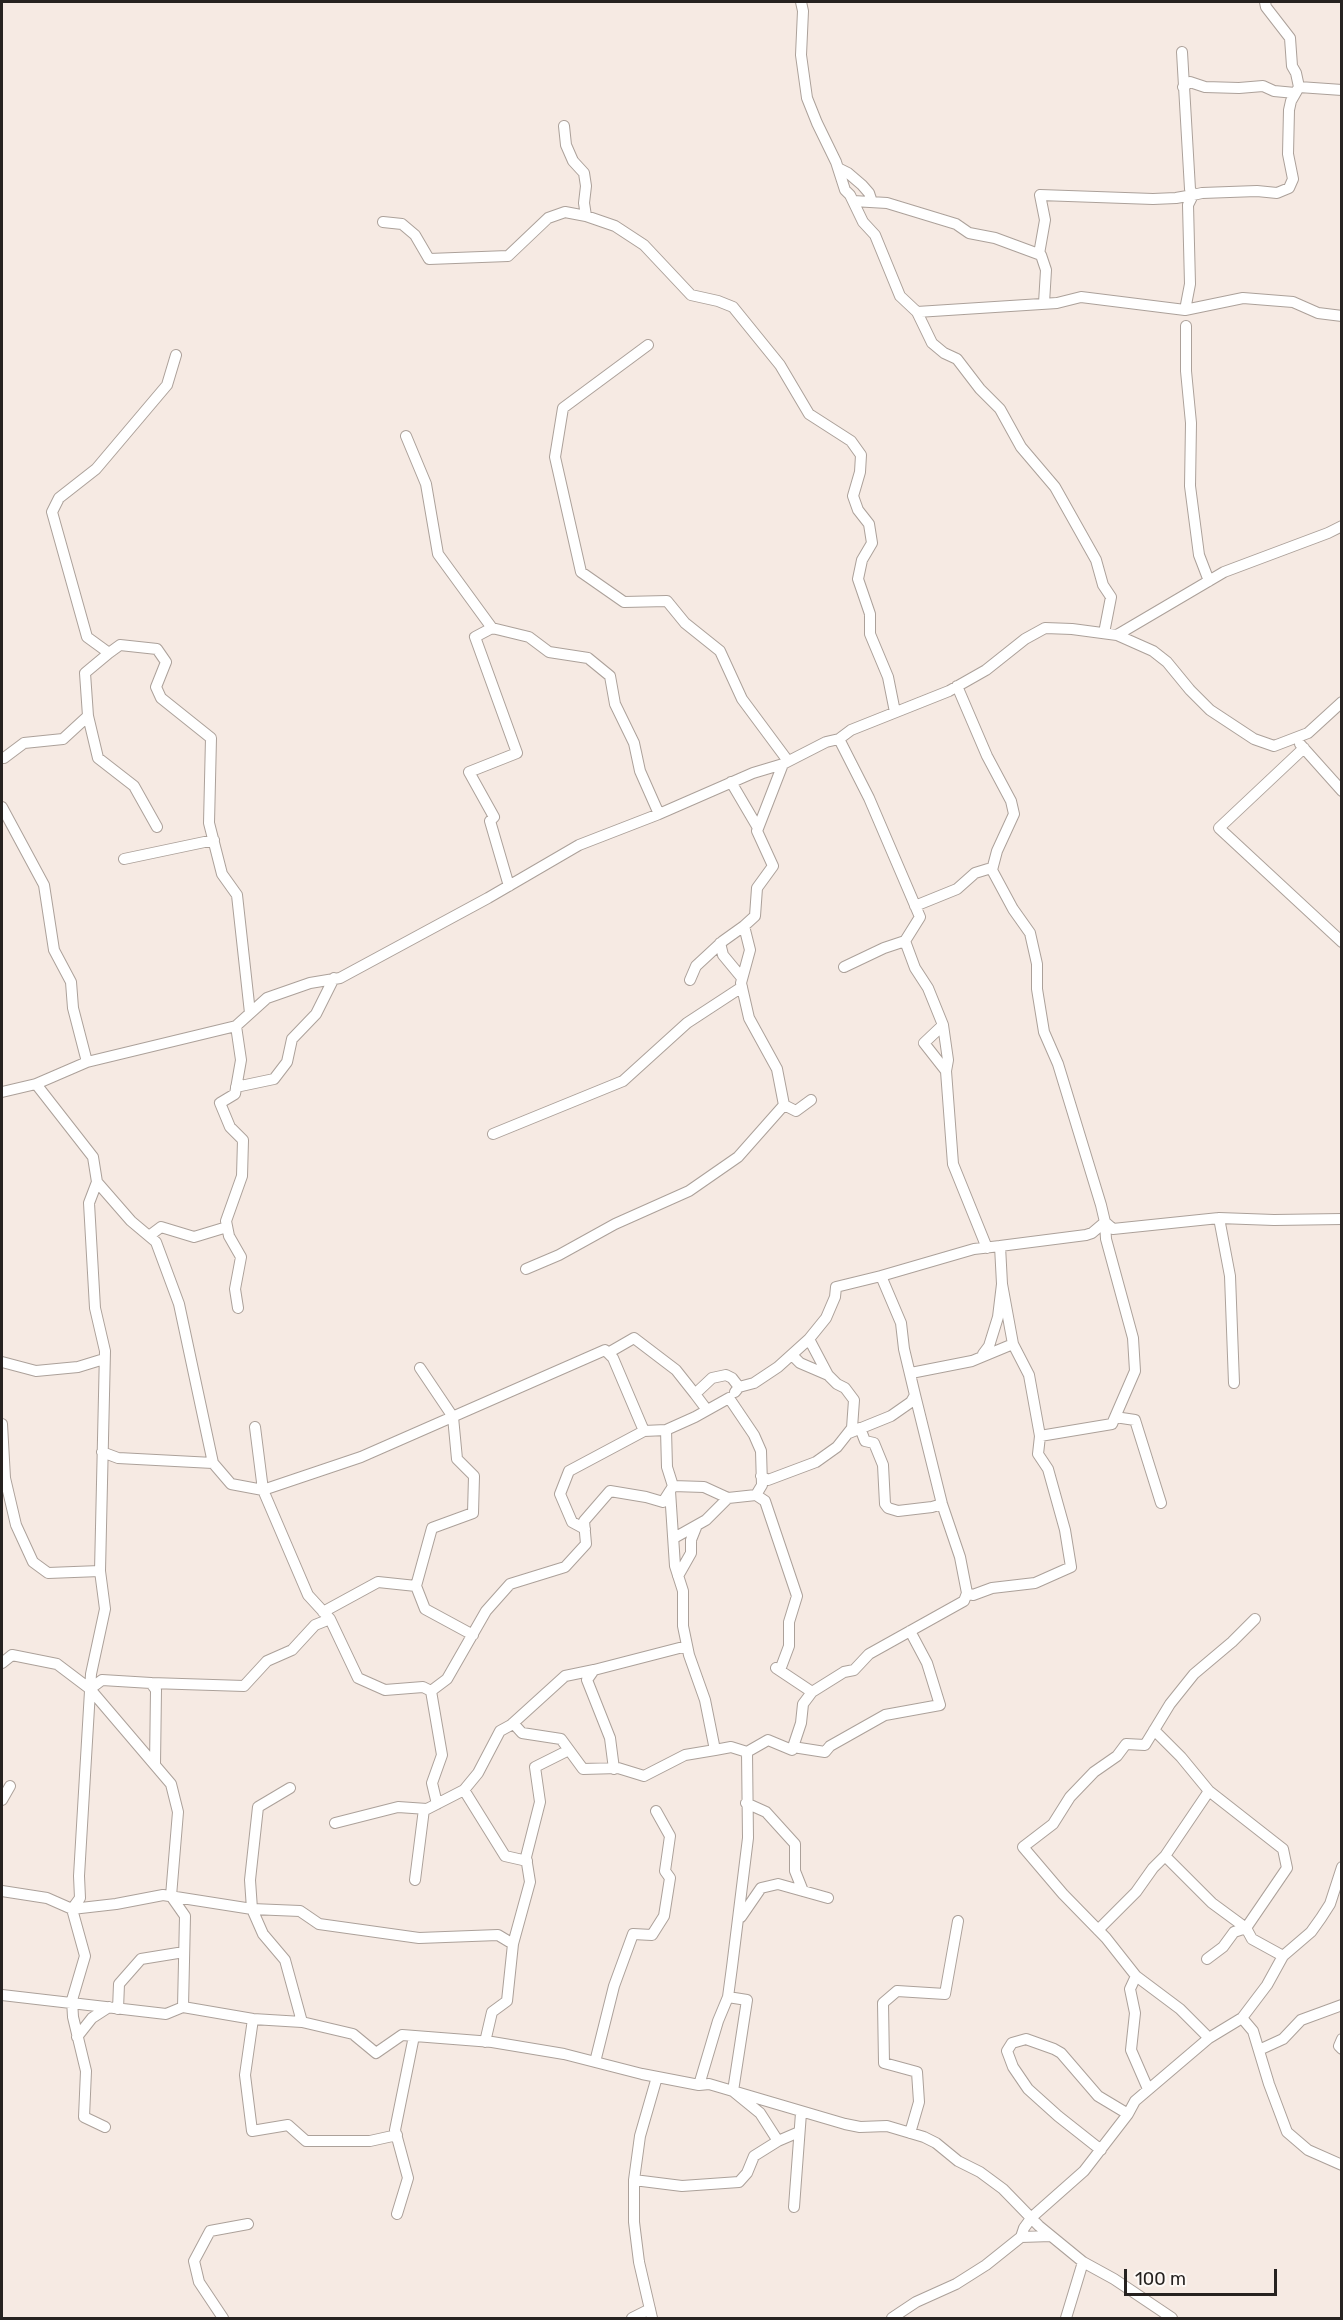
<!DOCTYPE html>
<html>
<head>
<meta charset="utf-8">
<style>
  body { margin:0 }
  #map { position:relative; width:1343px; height:2320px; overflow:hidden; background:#f6eae3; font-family:Rubik,sans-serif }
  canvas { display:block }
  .frame { position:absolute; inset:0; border:3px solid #262220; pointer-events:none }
  .scale { position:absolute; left:1124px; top:2269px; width:153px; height:27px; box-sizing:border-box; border:3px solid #262220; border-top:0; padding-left:8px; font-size:18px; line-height:21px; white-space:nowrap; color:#262220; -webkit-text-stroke:4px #fef9f6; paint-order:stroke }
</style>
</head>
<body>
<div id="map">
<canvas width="1343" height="2320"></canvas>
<div class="frame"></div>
<div class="scale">100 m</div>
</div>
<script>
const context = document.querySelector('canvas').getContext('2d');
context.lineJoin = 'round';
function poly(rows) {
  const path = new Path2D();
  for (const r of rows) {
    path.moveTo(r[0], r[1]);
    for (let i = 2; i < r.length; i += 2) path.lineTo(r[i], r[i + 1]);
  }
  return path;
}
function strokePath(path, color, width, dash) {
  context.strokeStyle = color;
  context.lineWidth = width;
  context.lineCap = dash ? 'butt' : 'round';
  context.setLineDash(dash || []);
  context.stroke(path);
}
const minor = poly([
  [801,2,803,11,801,55,807,98,817,123,836,162,845,190,850,195,863,222,875,235,900,296,917,312,932,343,944,353,957,359,980,389,1000,409,1021,447,1055,487,1096,560,1103,585,1111,597,1104,633],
  [1183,87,1190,82,1205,87,1239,88,1263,86,1274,91,1295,93],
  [1299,87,1342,90],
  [564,126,566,145,573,161,584,173,586,186,584,203,586,216,615,226,644,245,691,295,718,301,733,307,780,365,809,414,851,441,861,455,860,472,853,496,858,510,869,524,872,543,862,560,858,579,870,614,870,634,888,677,895,712],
  [838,168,848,173,862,185,869,193,872,202],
  [853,201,887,203,956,224,969,233,995,238,1041,255,1046,270,1044,303],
  [383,222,402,224,415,235,429,259,508,256,548,218,565,212,586,216],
  [1039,254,1045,220,1040,195,1153,199,1176,198,1193,195,1190,189,1182,52],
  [1185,310,1190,284,1188,205,1193,195,1202,193,1257,191,1277,193,1289,188,1293,179,1288,154,1289,110,1291,101,1299,87,1296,73,1292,66,1290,38,1266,7,1265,2],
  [917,312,1057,303,1081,297,1185,310,1243,298,1293,302,1318,313,1342,316],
  [1186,326,1186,371,1191,423,1190,486,1199,555,1209,581],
  [648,345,563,408,555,457,581,572,624,602,667,601,685,623,720,651,742,699,788,761],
  [406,436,426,484,438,554,492,628,529,637,549,652,588,658,610,676,615,704,634,743,640,771,659,814],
  [492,628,475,637,517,753,469,772,494,817,490,821,509,886],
  [1117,635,1224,572,1328,533,1342,526],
  [109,653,120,645,157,649,166,662,156,687,161,698,211,738,209,823,222,874,237,895,250,1013],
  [957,686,987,756,1011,801,1014,814,997,851,992,870],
  [839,739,869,798,920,917,905,941,915,968,928,988,943,1025],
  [1300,744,1342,791],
  [1304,748,1219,828,1342,942],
  [2,758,4,758,24,743,63,739,88,716],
  [731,782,758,828],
  [2,807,44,885,54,950,71,982,73,1008,87,1062],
  [157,827,134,786,98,758,88,716,85,673,109,653,87,637,52,512,59,498,96,469,167,385,176,355],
  [124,859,214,840],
  [915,906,957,889,975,873,988,869,992,870,1013,909,1030,933,1037,964,1037,989,1044,1032,1058,1064,1101,1205,1105,1222,1106,1239,1133,1338,1135,1371,1112,1424,1040,1436],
  [720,943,723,955,742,978],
  [844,967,884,948,905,941],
  [690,980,696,966,723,941,744,926],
  [236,1026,241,1060,235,1094,220,1103,230,1127,243,1140,242,1176,226,1221,229,1236,241,1257,235,1289,238,1308],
  [946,1071,948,1060,943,1025,924,1043,946,1071,953,1164,987,1248],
  [36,1084,93,1157,97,1182,89,1203,95,1308,105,1351,100,1571,105,1609,91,1674,79,1876,80,1898,72,1909,85,1956,72,2000,73,2017,86,2071,84,2117,105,2127],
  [236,1087,274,1079,287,1062,292,1039,316,1014,334,978],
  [2,1092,36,1084,87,1062,236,1026,267,998,310,983,340,978,488,898,579,845,659,814,753,773,783,764,826,742,839,739,851,730,949,691,986,670,1025,639,1045,628,1072,629,1117,635,1153,651,1167,662,1190,690,1210,710,1254,739,1274,746,1308,733,1342,702],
  [784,1105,796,1111,811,1100],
  [493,1134,623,1081,687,1023,742,987],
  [97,1182,131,1221,156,1242,179,1304,213,1463,231,1484,263,1490,361,1457,605,1350,613,1358,644,1431],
  [1219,1218,1230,1276,1234,1383],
  [149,1236,161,1227,194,1237,227,1227],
  [1000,1246,1086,1235,1092,1233,1105,1222,1113,1229,1219,1218,1274,1220,1342,1219],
  [526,1269,559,1255,615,1224,689,1191,738,1157,784,1105,777,1069,749,1018,741,983,750,950,744,926,755,916,757,888,773,866,757,831,783,764],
  [881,1276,974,1249,1000,1246,1002,1284],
  [608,1353,634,1338,676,1370,695,1394],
  [983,1354,989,1346,998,1317,1002,1284,1013,1344],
  [792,1355,800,1363,828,1375],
  [2,1362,36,1371,78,1367,104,1359],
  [911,1373,972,1361,1013,1344,1029,1375,1040,1436,1038,1454,1048,1469,1065,1530,1071,1567,1035,1583,992,1588,973,1595,967,1593],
  [739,1387,754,1383,778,1367,809,1339,826,1318,835,1297,836,1287,881,1276,901,1323,904,1349,915,1395,911,1402,891,1416,849,1433],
  [707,1410,695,1394,712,1378,726,1375,732,1378,739,1387,735,1392],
  [1115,1417,1135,1420,1161,1503],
  [2,1424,5,1478,16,1525,33,1562,48,1573,100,1571],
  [255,1427,263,1490,308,1595,330,1619,358,1678,385,1690,423,1687,431,1691],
  [860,1428,865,1441,874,1443,883,1465,885,1504,888,1508,898,1511,932,1507,942,1504],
  [102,1452,118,1458,213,1463],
  [761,1476,768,1480,816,1462,837,1447,852,1428,854,1400,845,1388,837,1384,828,1375,809,1339],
  [673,1486,667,1467,666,1430,695,1417,729,1398,754,1435,761,1451,762,1485,756,1495,728,1498],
  [756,1495,765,1501,797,1596,789,1622,789,1646,780,1670],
  [585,1529,572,1522,560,1494,569,1471,644,1431,666,1430],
  [674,1538,706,1520,728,1498,704,1487,673,1486,670,1491,675,1566,683,1591,683,1626,689,1655,705,1700,715,1750,731,1747,747,1752,748,1838,732,1967,728,1997,718,2021,699,2085,709,2084,845,2124,860,2127,887,2126,924,2137,936,2143,958,2161,980,2172,1003,2189,1039,2226,1083,2262,1114,2279,1172,2318],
  [678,1576,691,1553,691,1540,697,1525],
  [416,1586,432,1528,473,1513,474,1476,457,1459,453,1417,420,1368],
  [323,1612,378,1582,416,1586,425,1609,473,1635],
  [2,1663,12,1655,57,1664,90,1689,171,1784,178,1812,171,1896,185,1916,183,2007],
  [776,1668,812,1692,844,1672,854,1670,869,1654,964,1601,967,1593,960,1557,942,1504,915,1395],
  [594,1670,587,1680,610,1738,614,1769],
  [151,1683,156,1690,155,1765],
  [90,1689,102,1680,151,1683,244,1686,267,1661,292,1650,315,1625,330,1619],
  [513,1723,522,1733,561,1739,583,1769,618,1768,644,1776,685,1755,715,1750],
  [1154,1730,1181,1757,1209,1791],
  [793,1747,825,1752,830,1746,885,1715,940,1705,927,1663,910,1631],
  [747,1752,768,1740,792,1750,801,1723,803,1704,812,1692],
  [290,1788,258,1807,250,1880,252,1909,263,1934,285,1960,302,2022],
  [464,1790,505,1856,527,1861],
  [2,1800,10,1786],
  [746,1803,766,1812,795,1844,795,1871,803,1891],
  [437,1804,432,1783,442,1755,431,1691,447,1679,486,1611,510,1584,565,1567,586,1544,584,1521,610,1491,646,1497,663,1502,670,1491],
  [335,1823,398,1807,427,1809,464,1790,478,1773,500,1731,511,1725,565,1676,594,1670,687,1646],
  [415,1880,424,1809],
  [2,1891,47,1898,72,1909,116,1904,163,1895,252,1909,300,1911,319,1924,419,1938,498,1935,513,1944],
  [741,1917,761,1888,778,1884,828,1898],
  [1098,1930,1136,1892,1153,1868,1165,1856,1212,1903,1246,1928,1287,1868,1283,1849,1209,1791,1165,1856],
  [1207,1959,1223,1947,1234,1932,1246,1928,1252,1939,1283,1956],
  [1136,1976,1106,1938,1063,1894,1023,1847,1053,1824,1070,1797,1094,1772,1117,1756,1126,1744,1145,1745,1170,1704,1194,1674,1232,1642,1255,1619],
  [2,1995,166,2014,183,2007,253,2019,302,2022,353,2034,376,2053,402,2035,492,2042,564,2054,642,2074,699,2085],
  [728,1997,747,2000,733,2091,760,2113,778,2141],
  [118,2009,119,1984,141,1959,184,1952],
  [1242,2018,1253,2031,1269,2084,1287,2132,1308,2150,1342,2165],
  [253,2019,245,2075,252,2131,288,2125,306,2141,370,2141,397,2135],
  [77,2037,92,2018,109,2007],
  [1342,2039,1339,2046,1342,2049],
  [485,2042,492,2012,507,2001,513,1944,530,1882,526,1857,540,1802,535,1767,569,1750],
  [1259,2050,1283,2039,1301,2020,1342,2005],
  [595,2062,614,1986,633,1934,652,1935,664,1916,670,1878,665,1871,670,1836,656,1811],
  [1148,2089,1131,2050,1135,2013,1130,1989,1136,1976,1180,2009,1209,2038],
  [910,2133,919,2102,917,2072,884,2063,883,2003,897,1991,945,1994,958,1921],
  [1101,2150,1058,2116,1028,2089,1013,2067,1007,2051,1012,2043,1026,2039,1054,2049,1061,2053,1098,2096,1128,2114],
  [634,2180,682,2186,739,2182,747,2173,754,2156,778,2141,799,2132],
  [794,2207,801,2113],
  [397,2214,408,2178,395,2130,414,2036],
  [1021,2237,1051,2236],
  [223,2318,199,2282,194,2261,210,2231,248,2224],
  [632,2318,650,2309],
  [652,2318,639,2262,634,2222,634,2180,640,2136,657,2077],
  [892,2318,916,2302,956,2284,986,2265,1021,2237,1024,2228,1032,2217,1084,2171,1128,2114,1135,2101,1209,2038,1242,2018,1267,1985,1283,1956,1311,1932,1321,1918,1330,1904,1342,1867],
  [1066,2318,1083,2262]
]);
strokePath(minor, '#aca19a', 12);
strokePath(minor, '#fff', 10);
</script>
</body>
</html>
